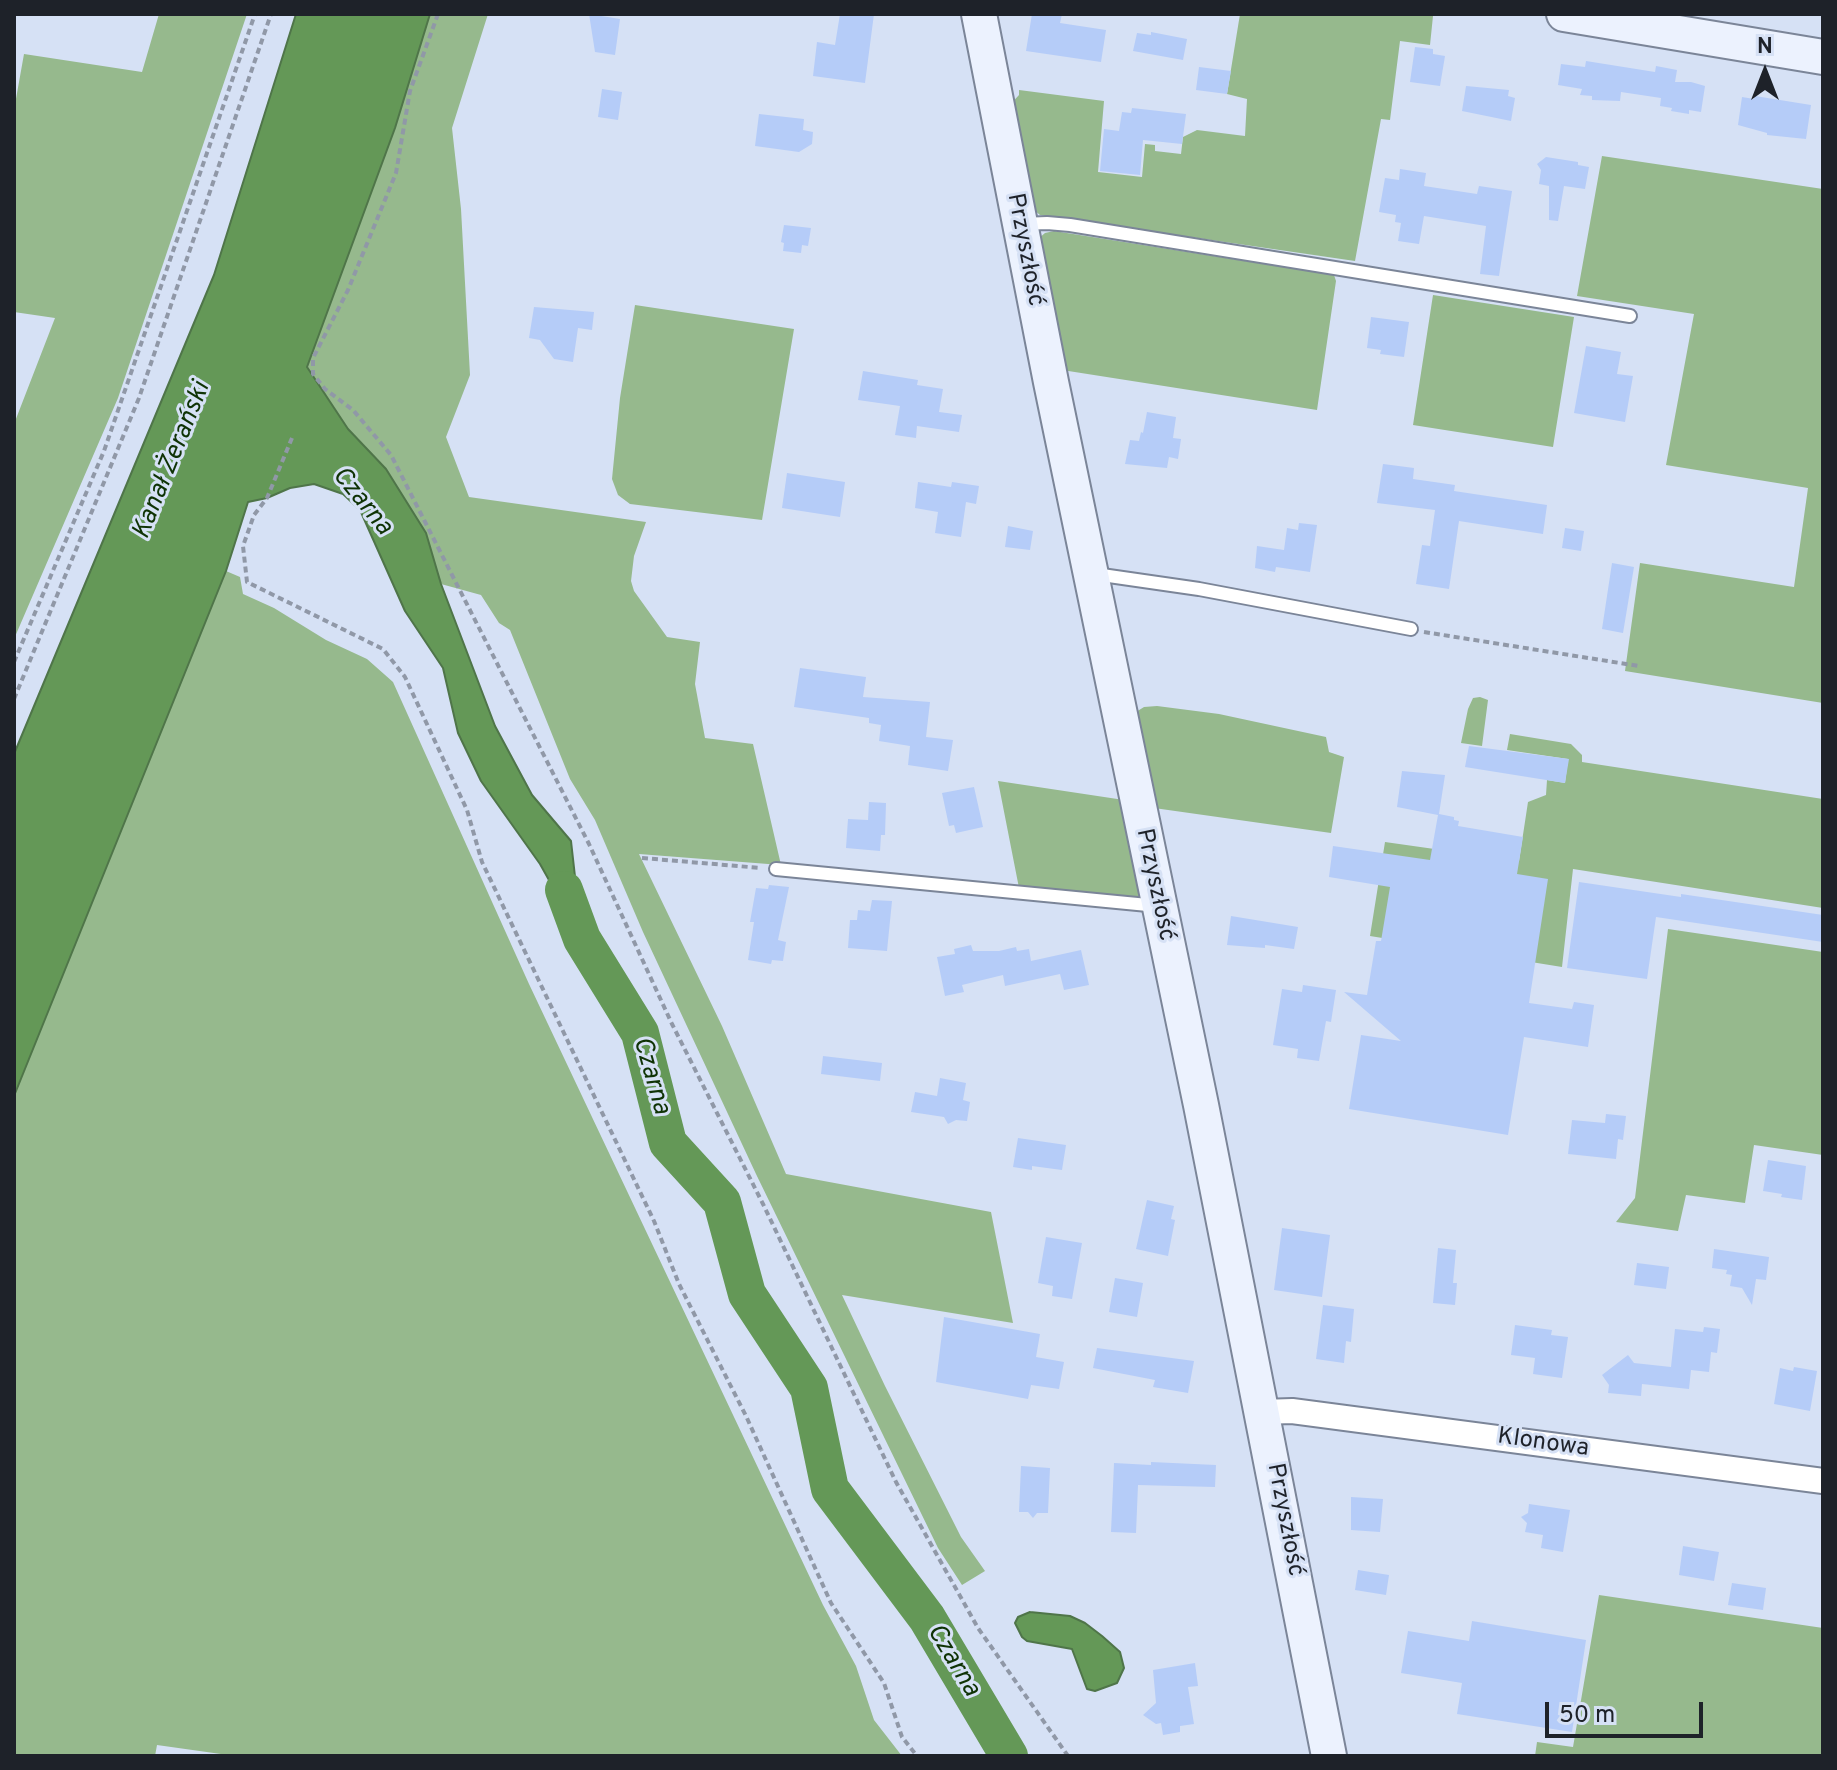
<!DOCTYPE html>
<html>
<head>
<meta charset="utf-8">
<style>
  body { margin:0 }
  #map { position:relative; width:1837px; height:1770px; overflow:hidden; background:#d6e1f5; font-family:Overpass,sans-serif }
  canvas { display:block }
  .frame { position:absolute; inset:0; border:16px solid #1e2229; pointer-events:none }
  .north { position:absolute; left:1725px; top:32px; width:80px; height:80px; -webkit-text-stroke:6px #d6e1f5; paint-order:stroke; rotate:0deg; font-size:22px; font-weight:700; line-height:32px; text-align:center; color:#1e2229 }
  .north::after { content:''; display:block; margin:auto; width:28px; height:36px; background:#1e2229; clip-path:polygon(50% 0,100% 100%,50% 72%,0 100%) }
  .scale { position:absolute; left:1545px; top:1702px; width:158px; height:36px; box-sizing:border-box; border:4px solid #1e2229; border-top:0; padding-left:10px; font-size:24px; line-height:28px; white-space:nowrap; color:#1e2229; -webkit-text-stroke:6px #d6e1f5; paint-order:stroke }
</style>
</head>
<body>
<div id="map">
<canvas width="1837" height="1770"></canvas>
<div class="frame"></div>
<div class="north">N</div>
<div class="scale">50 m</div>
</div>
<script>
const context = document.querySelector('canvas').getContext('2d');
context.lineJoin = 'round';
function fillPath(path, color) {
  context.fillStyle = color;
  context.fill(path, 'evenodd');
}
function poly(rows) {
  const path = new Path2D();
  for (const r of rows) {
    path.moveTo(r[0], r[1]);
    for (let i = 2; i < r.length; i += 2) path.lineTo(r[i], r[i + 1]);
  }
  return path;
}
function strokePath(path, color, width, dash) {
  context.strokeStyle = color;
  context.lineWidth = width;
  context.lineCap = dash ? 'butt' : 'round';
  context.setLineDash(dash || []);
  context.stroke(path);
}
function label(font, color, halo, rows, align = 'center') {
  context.font = font + ' Overpass,sans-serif';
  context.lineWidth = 6;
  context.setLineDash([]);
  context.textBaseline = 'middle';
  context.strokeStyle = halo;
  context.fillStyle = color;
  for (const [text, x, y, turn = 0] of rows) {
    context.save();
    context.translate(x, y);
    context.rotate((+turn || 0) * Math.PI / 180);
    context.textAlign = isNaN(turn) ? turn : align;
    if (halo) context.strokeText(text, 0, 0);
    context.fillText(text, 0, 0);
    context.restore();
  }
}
const green = poly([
  [159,14,247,14,118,398,14,639,14,424,55,318,14,312,14,110,24,54,142,72],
  [430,14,488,14,452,128,461,209,470,375,446,437,469,497,646,522,634,556,631,581,634,591,667,637,700,642,695,684,705,738,753,744,781,865,639,854,722,1026,786,1174,991,1212,1013,1323,842,1295,885,1386,961,1537,985,1571,962,1585,938,1548,756,1174,643,932,595,820,570,779,510,630,499,623,481,595,441,584,426,533,386,469,348,429,307,367,395,128],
  [1240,14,1433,16,1430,45,1400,41,1390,120,1381,119,1355,261,1040,215,1027,204,1007,108,1019,95,1019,90,1104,101,1098,172,1142,177,1145,144,1155,145,1155,151,1181,154,1183,137,1197,130,1245,136,1247,99,1227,94],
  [1602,156,1823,189,1823,703,1625,671,1640,563,1794,587,1808,488,1666,465,1694,314,1577,296],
  [1054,231,1334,275,1336,281,1317,410,1062,370,1038,239,1045,233],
  [1433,295,1574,317,1553,447,1413,425],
  [635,305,794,329,762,520,630,504,618,495,612,479,620,398],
  [226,571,240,577,243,594,274,608,326,640,367,659,393,682,529,984,823,1605,856,1666,874,1720,902,1756,235,1756,157,1745,155,1756,14,1756,14,1096],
  [1480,697,1488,700,1482,746,1461,743,1468,709,1473,698],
  [1157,706,1219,714,1326,737,1329,752,1344,757,1331,833,1154,808,1136,712,1144,707],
  [1510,734,1571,744,1582,755,1582,762,1823,799,1823,908,1573,869,1562,967,1370,936,1385,842,1519,861,1528,802,1546,795,1547,780,1565,783,1568,759,1507,750],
  [998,781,1124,800,1143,898,1019,888],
  [1668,929,1823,952,1823,1155,1754,1145,1745,1203,1686,1195,1678,1231,1616,1222,1635,1198],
  [1599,1595,1823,1628,1823,1756,1535,1756,1537,1742,1573,1747]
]);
const water = poly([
  [296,14,430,14,395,128,307,367,348,429,386,469,426,533,441,584,495,726,532,795,571,841,582,939,540,864,481,781,458,733,443,668,405,611,360,510,343,494,314,484,290,488,267,498,248,502,226,571,14,1096,14,754,214,275,296,14],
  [1030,1612,1070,1616,1085,1623,1102,1636,1120,1652,1124,1668,1117,1683,1095,1691,1087,1689,1072,1649,1027,1641,1022,1637,1015,1623,1018,1617,1030,1612]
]);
const river = poly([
  [564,890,582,939,640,1033,668,1143,722,1202,747,1294,809,1388,830,1489,927,1618,1009,1756]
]);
const building = poly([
  [589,14,620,19,615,55,595,52],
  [840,14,874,14,865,83,813,76,817,42,835,45],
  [1032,14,1062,14,1060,23,1106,30,1101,62,1026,51],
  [1151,32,1187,39,1183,60,1133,51,1137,33,1151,35],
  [1415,47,1433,49,1433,54,1445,56,1440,86,1410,82],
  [1586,61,1655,72,1656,66,1677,70,1675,82,1691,82,1705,86,1701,112,1689,110,1689,114,1671,111,1672,108,1660,106,1661,98,1621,92,1620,101,1592,100,1592,96,1580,95,1582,89,1558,85,1561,64,1585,67],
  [1199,67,1231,71,1227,94,1196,90],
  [1466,86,1509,90,1508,96,1515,98,1511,121,1462,111],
  [602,89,622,92,618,120,598,117],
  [1755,96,1811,105,1806,139,1767,135,1767,133,1738,125,1742,97,1754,99],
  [1132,108,1186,114,1182,144,1143,140,1140,175,1100,171,1104,129,1119,131,1122,112,1131,113],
  [759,114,804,119,803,130,813,132,812,144,799,152,755,146],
  [1546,157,1578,162,1578,165,1589,167,1585,189,1564,186,1558,221,1549,220,1549,186,1539,184,1541,170,1537,164],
  [1400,169,1426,173,1424,186,1477,194,1479,186,1512,191,1499,276,1480,274,1486,226,1424,216,1419,244,1398,241,1401,223,1395,222,1396,215,1379,212,1385,178,1399,180],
  [784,225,811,228,808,246,802,245,801,253,783,251,784,243,781,242],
  [534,307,594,312,592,330,578,328,573,362,554,359,540,340,529,338],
  [1371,317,1409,322,1404,357,1380,354,1381,350,1367,348],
  [1586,346,1621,352,1617,374,1633,376,1625,422,1574,413],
  [863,371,918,380,917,385,943,389,939,412,962,415,959,432,917,426,916,438,895,435,900,406,858,400],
  [1147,412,1176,417,1173,438,1181,439,1178,459,1169,457,1167,468,1125,464,1130,440,1139,441,1141,432,1143,433],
  [1383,464,1414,468,1413,479,1455,485,1454,491,1547,505,1543,534,1459,521,1449,589,1416,584,1422,545,1430,546,1435,510,1377,503],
  [787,473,845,482,840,517,782,508],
  [918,482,951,487,952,482,979,486,976,504,966,502,961,537,935,533,938,512,915,508],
  [1299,523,1317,525,1310,572,1276,567,1275,572,1255,568,1257,546,1284,550,1287,528,1298,530],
  [1008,526,1033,531,1030,550,1005,547],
  [1565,528,1584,531,1581,551,1562,548],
  [1612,563,1634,567,1623,633,1602,629],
  [800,668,866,677,863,697,930,702,926,737,953,740,948,771,908,765,910,746,879,741,881,725,869,723,869,718,794,707],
  [1469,746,1569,759,1565,783,1465,767],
  [1402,771,1445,775,1439,814,1454,817,1454,820,1459,821,1458,826,1523,837,1517,874,1548,879,1529,1003,1572,1009,1574,1002,1594,1005,1588,1047,1524,1037,1508,1135,1349,1109,1361,1035,1401,1041,1344,992,1367,995,1376,941,1381,941,1390,887,1329,877,1333,846,1430,860,1438,815,1397,807],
  [974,787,983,827,956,833,954,825,949,826,942,793],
  [869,802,886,803,885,835,881,835,880,851,846,848,848,819,868,820],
  [1579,882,1681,897,1681,894,1823,915,1823,942,1656,917,1647,979,1567,968],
  [769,885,789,887,778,940,786,942,783,961,772,960,771,964,748,960,754,922,750,922,756,888,768,889],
  [872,900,892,901,887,951,848,948,850,920,857,920,858,910,870,911],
  [1231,916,1298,927,1294,949,1265,945,1265,948,1227,945],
  [971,945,973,951,999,951,1016,947,1017,951,1029,949,1031,961,1081,950,1089,985,1064,990,1060,974,1005,986,1003,975,962,985,964,992,945,996,937,957,955,954,954,949],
  [1303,985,1336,990,1331,1022,1326,1021,1319,1061,1297,1058,1298,1049,1273,1045,1282,989,1302,992],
  [823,1056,882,1063,880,1081,821,1074],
  [940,1078,966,1083,963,1100,970,1102,967,1121,956,1120,948,1124,944,1117,911,1112,915,1092,937,1096],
  [1606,1114,1626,1116,1623,1140,1618,1139,1616,1159,1568,1154,1572,1120,1605,1123],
  [1018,1138,1066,1145,1062,1170,1032,1166,1032,1170,1013,1167],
  [1768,1160,1806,1166,1802,1200,1781,1197,1782,1194,1763,1191],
  [1147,1200,1174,1206,1171,1219,1175,1220,1168,1256,1136,1249],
  [1282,1228,1330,1235,1322,1297,1274,1290],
  [1046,1237,1082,1243,1072,1299,1052,1296,1053,1286,1038,1283],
  [1438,1248,1456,1250,1453,1283,1457,1283,1455,1305,1433,1303],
  [1714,1249,1769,1257,1766,1280,1756,1279,1752,1305,1742,1288,1730,1286,1732,1275,1726,1274,1727,1270,1712,1268],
  [1637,1263,1669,1267,1666,1289,1634,1285],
  [1115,1278,1143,1283,1137,1317,1109,1312],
  [1323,1305,1354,1309,1351,1342,1346,1341,1344,1363,1316,1359],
  [944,1317,1040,1334,1036,1357,1064,1362,1059,1389,1031,1385,1028,1399,936,1382],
  [1515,1325,1552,1330,1551,1335,1568,1337,1562,1378,1533,1374,1535,1358,1511,1355],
  [1704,1327,1720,1329,1717,1353,1711,1352,1709,1372,1691,1370,1689,1389,1642,1384,1641,1396,1608,1393,1609,1385,1602,1375,1628,1355,1634,1363,1671,1367,1675,1329,1703,1332],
  [1097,1348,1194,1361,1188,1393,1153,1387,1155,1380,1093,1368],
  [1794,1367,1817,1371,1810,1411,1774,1404,1780,1368,1793,1371],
  [1151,1462,1216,1465,1215,1487,1138,1485,1136,1533,1111,1532,1114,1463,1151,1465],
  [1021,1466,1050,1468,1048,1513,1037,1513,1033,1518,1028,1512,1019,1512],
  [1351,1497,1383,1499,1380,1532,1351,1530],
  [1529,1504,1570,1510,1563,1552,1541,1548,1543,1535,1525,1532,1527,1523,1521,1517,1528,1513],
  [1683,1546,1719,1552,1714,1581,1679,1575],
  [1358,1570,1389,1575,1386,1595,1355,1590],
  [1732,1583,1766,1588,1763,1610,1728,1605],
  [1472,1621,1586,1640,1572,1732,1457,1714,1462,1683,1401,1673,1408,1631,1469,1641],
  [1195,1663,1198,1686,1188,1687,1194,1724,1180,1726,1180,1732,1163,1735,1161,1723,1156,1724,1143,1715,1156,1703,1153,1670]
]);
const path = poly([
  [438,14,410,91,396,173,348,290,313,358,313,374,325,389,353,410,391,455,589,844,672,1024,763,1204,896,1482,978,1628,1068,1756],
  [292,438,267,498,254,515,243,546,247,582,383,649,405,677,467,810,482,862,654,1221,679,1284,746,1416,831,1603,884,1683,902,1737,917,1756],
  [1424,632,1639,666],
  [14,662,104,451,255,14],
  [14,699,139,398,271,14],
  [642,858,761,868]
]);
const lane = poly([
  [1022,224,1047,223,1070,225,1630,316],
  [1095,574,1199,589,1411,629],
  [776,869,1158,906]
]);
const street = poly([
  [1262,1412,1292,1411,1823,1481]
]);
const secondary = poly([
  [979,14,1051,382,1201,1105,1329,1756],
  [1564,14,1823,57]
]);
const streetNames = [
  ["Przyszłość",1024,250,79],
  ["Przyszłość",1154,885,78],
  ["Klonowa",1543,1444,8],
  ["Przyszłość",1284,1520,79]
];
const waterNames = [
  ["Kanał Żerański",173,461,-68],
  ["Czarna",361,502,51],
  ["Czarna",650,1076,74],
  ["Czarna",952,1661,59]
];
fillPath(green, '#96b98d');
fillPath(water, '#649857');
strokePath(water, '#4f7549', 2);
strokePath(river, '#649857', 38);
fillPath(building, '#b5ccf8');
strokePath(lane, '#7b8598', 16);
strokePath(street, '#7b8598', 28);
strokePath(secondary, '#7b8598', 38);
strokePath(path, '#9098a7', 4, [6, 4]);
strokePath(lane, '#fff', 12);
strokePath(street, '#fff', 24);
strokePath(secondary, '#ecf2fe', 34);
label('24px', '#1e2229', '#d6e1f5', streetNames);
label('italic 26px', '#0f3305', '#d6e1f5', waterNames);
</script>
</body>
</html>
